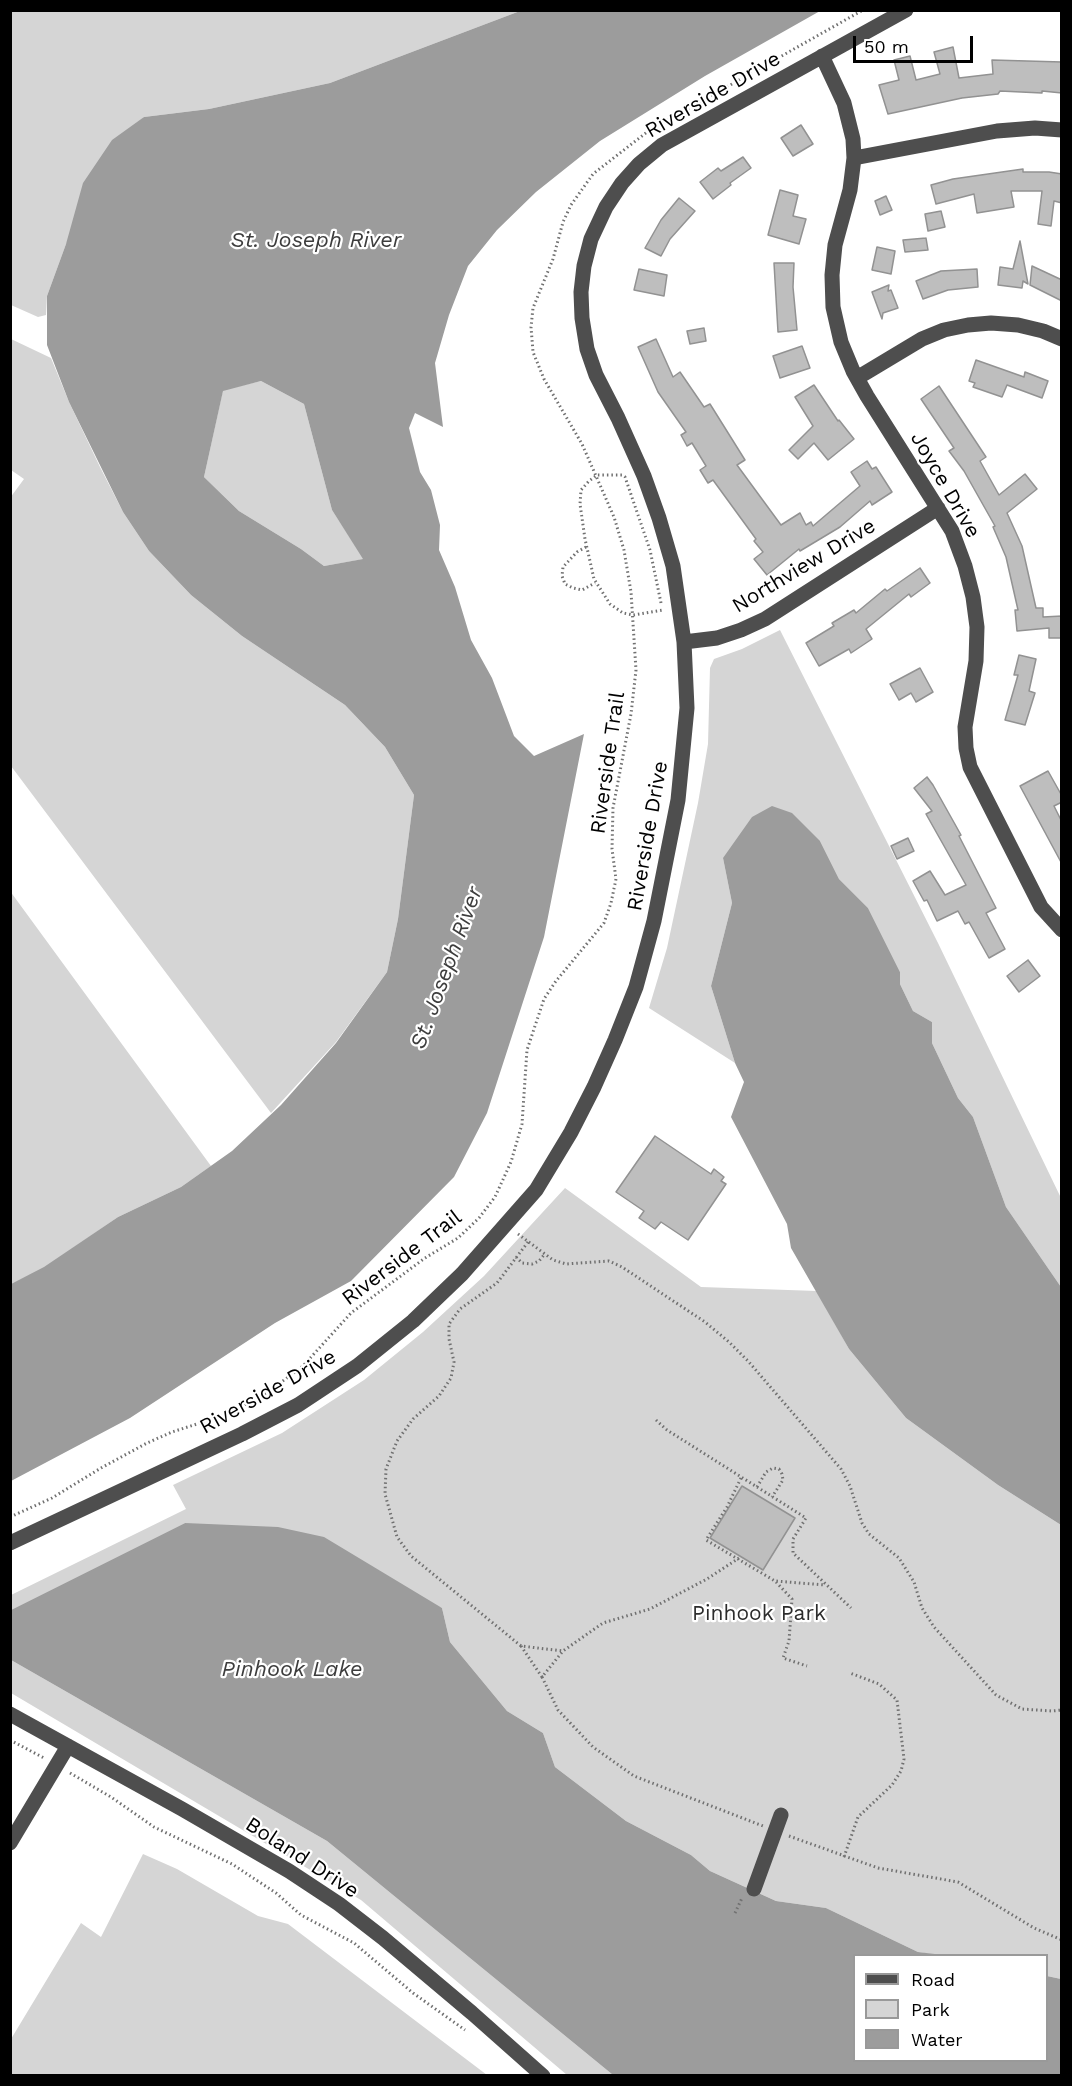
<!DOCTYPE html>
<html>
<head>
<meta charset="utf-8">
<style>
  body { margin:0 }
  #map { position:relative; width:1072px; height:2086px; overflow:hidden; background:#fff; font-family:"Work Sans",sans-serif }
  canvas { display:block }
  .frame { position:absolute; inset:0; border:12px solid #000; pointer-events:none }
  .legend { position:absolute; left:853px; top:1954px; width:195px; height:108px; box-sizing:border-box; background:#fff; border:2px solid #999; margin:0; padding:8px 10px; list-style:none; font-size:18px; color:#000 }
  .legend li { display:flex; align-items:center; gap:12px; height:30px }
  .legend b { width:30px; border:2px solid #999 }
  .scale { position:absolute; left:853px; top:36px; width:120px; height:27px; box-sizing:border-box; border:3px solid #000; border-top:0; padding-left:8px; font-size:18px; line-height:21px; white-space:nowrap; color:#000; -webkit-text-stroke:4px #fff; paint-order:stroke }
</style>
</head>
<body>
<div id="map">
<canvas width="1072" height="2086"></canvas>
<div class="frame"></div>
<ul class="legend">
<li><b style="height:8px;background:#4e4e4e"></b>Road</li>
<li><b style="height:16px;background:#d5d5d5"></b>Park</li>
<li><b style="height:16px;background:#9c9c9c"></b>Water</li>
</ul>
<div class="scale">50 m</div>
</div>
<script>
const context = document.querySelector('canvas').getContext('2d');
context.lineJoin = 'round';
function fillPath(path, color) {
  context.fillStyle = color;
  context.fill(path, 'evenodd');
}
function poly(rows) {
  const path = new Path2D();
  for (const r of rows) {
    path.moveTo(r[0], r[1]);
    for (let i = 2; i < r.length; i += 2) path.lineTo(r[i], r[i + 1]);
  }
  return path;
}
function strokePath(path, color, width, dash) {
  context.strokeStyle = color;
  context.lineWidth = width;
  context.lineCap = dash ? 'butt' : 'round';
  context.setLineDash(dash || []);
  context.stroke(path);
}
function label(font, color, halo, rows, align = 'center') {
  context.font = font + ' "Work Sans",sans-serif';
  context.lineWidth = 4.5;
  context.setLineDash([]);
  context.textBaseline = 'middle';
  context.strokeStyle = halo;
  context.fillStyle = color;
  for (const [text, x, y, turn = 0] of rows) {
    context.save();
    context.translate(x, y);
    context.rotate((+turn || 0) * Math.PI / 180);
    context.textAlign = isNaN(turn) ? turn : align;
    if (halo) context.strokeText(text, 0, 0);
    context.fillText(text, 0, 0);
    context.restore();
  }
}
const green = poly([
  [11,11,520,11,330,83,209,109,144,117,66,244,47,296,46,315,38,317,11,305],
  [11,339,51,358,69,402,100,467,123,512,149,551,191,595,242,636,345,705,385,747,414,795,398,919,387,972,336,1042,271,1113,11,766,10,498,24,479,11,470],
  [261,381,304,404,332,510,364,559,324,566,301,549,239,511,204,477,223,390],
  [780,630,938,943,1061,1198,1061,1287,1006,1207,973,1117,958,1098,932,1043,932,1022,913,1011,900,984,900,972,868,908,839,879,820,841,723,858,732,903,711,986,735,1063,649,1008,667,948,698,803,708,744,710,668,714,659,742,649],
  [10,891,211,1166,181,1187,118,1217,44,1268,11,1284],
  [565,1188,701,1287,817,1291,849,1349,906,1418,998,1485,1061,1525,1061,1979,1047,1976,1046,1956,943,1956,918,1952,826,1908,776,1901,710,1871,691,1855,626,1821,555,1767,543,1733,507,1711,450,1642,442,1608,185,1523,11,1610,11,1595,186,1509,173,1485,282,1433,364,1380,423,1332,484,1276],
  [11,1660,327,1841,613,2075,567,2075,361,1900,11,1693],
  [143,1854,177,1869,258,1916,288,1924,487,2075,11,2075,11,2039,81,1923,101,1937]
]);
const water = poly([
  [520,11,820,11,705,76,600,141,536,192,497,230,468,266,449,315,435,363,443,427,415,413,409,428,420,472,431,490,440,525,439,550,455,587,471,640,492,678,514,736,534,756,584,734,544,937,487,1113,454,1177,351,1281,275,1323,130,1418,11,1481,11,1284,44,1267,118,1217,181,1187,232,1151,281,1105,336,1043,387,972,398,919,414,795,385,747,345,705,242,636,191,595,149,551,123,512,69,402,47,345,47,296,66,244,83,183,112,140,144,117,209,109,330,83],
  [261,381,304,404,332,510,363,559,324,566,301,549,239,511,204,477,223,391],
  [772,806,792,813,820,841,839,879,868,908,900,972,900,984,913,1011,932,1022,932,1043,958,1098,973,1117,1006,1207,1061,1287,1061,1525,998,1485,906,1418,849,1349,791,1248,787,1224,731,1117,744,1082,735,1063,711,986,732,903,723,858,752,817],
  [185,1523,278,1527,324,1537,442,1608,450,1642,507,1711,543,1733,555,1767,626,1821,691,1855,710,1871,776,1901,826,1908,918,1952,943,1955,854,1956,854,2060,1046,2060,1047,1976,1061,1979,1061,2075,613,2075,327,1841,11,1660,11,1610]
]);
const building = poly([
  [953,47,959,78,993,74,992,60,1062,62,1062,93,1042,91,1042,93,1000,91,998,94,962,98,888,114,879,85,899,80,894,60,910,56,916,80,940,74,934,52,953,47],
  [801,125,813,144,793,156,781,138,801,125],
  [743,157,751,168,730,183,731,185,713,199,700,182,718,168,721,171,743,157],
  [1023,169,1023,172,1049,172,1062,174,1062,203,1054,201,1051,226,1038,224,1042,191,1011,191,1014,207,977,213,974,194,936,204,931,185,953,179,1023,169],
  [780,190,798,195,793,216,806,219,799,244,768,235,780,190],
  [886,196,892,210,880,215,875,201,886,196],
  [679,198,695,211,670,239,661,256,645,248,661,220,679,198],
  [941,211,945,227,928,231,925,214,941,211],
  [926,238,928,250,905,252,903,240,926,238],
  [1020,241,1028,284,1023,281,1022,288,998,285,1000,267,1013,269,1020,241],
  [877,247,895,251,891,274,872,270,877,247],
  [774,263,794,263,793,287,797,330,778,332,774,263],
  [1032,266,1062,280,1062,301,1030,285,1032,266],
  [639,269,667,275,664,296,634,290,639,269],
  [977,269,978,287,948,290,923,299,916,281,941,271,977,269],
  [889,285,888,291,891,290,898,308,883,313,882,319,872,292,889,285],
  [704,328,706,341,690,344,687,331,704,328],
  [656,339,673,377,680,372,704,407,710,404,745,460,737,465,781,525,800,513,806,525,811,522,813,526,860,486,851,472,867,461,872,469,876,467,892,492,872,505,870,501,840,527,800,551,799,549,767,575,754,559,763,552,754,541,756,539,713,480,708,483,700,470,706,466,692,443,687,446,681,435,686,432,658,392,638,347,656,339],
  [802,346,810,368,780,378,773,356,802,346],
  [976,360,1024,377,1025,372,1048,381,1042,398,1007,385,1002,397,973,387,975,383,969,381,976,360],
  [814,385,838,421,839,420,854,439,828,460,814,443,798,459,789,450,813,426,795,397,814,385],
  [939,386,986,457,980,461,999,495,1025,474,1037,489,1007,513,1022,546,1036,608,1043,608,1043,617,1062,616,1062,638,1049,638,1049,628,1017,631,1015,610,1018,610,1006,557,993,527,995,526,964,471,949,451,954,448,921,399,939,386],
  [920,568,930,583,911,597,909,594,866,629,872,639,851,653,849,649,819,666,806,643,834,626,832,623,854,610,856,613,885,589,887,591,920,568],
  [1019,655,1036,659,1029,691,1035,693,1025,725,1005,720,1018,675,1014,675,1019,655],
  [920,668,933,692,916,702,911,693,899,700,890,684,920,668],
  [1048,771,1062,796,1062,802,1054,806,1062,822,1062,864,1020,786,1048,771],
  [927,777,933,785,961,835,959,836,996,908,986,913,1005,949,989,958,969,922,965,924,958,911,937,921,927,900,924,901,913,881,930,871,945,895,966,885,926,814,932,811,914,788,927,777],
  [908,838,914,851,897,859,891,846,908,838],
  [1028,960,1040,976,1019,992,1007,976,1028,960],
  [655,1136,711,1174,714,1169,724,1177,721,1181,726,1184,688,1240,661,1222,655,1229,639,1218,644,1211,616,1192,655,1136],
  [742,1486,795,1518,763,1570,710,1538,742,1486]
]);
const path = poly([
  [586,547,577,552,563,567,562,576,565,584,573,588,582,590,595,583],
  [661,603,650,550,625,477,622,475,597,475,589,481,581,490,580,504,585,539,594,579,610,604,623,613,633,615,663,610],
  [518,1234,553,1260,566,1264,609,1261,622,1267,705,1322,729,1342,748,1361,841,1469,850,1486,862,1523,869,1534,899,1558,914,1582,922,1608,934,1627,996,1695,1022,1709,1052,1711,1062,1710],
  [528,1242,497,1283,460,1309,449,1324,449,1339,454,1362,451,1378,439,1396,413,1419,397,1441,386,1469,385,1494,397,1537,411,1556,521,1646,563,1651],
  [516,1257,522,1263,532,1264,539,1261,544,1255],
  [656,1420,667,1430,806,1518,793,1539,793,1553,851,1608],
  [741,1478,727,1507,706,1540,775,1581,825,1585],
  [757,1487,766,1472,773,1468,779,1469,782,1474,783,1480,772,1497],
  [10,1517,52,1498,101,1468,147,1443,172,1432,225,1415,268,1392,303,1366,351,1313,425,1258,458,1238,479,1218,495,1197,511,1162,522,1124,527,1050,544,999,556,981,604,923,611,903,616,879,612,849,613,808,631,714,636,670,631,592,624,550,614,517,582,444,544,379,533,352,531,327,533,308,553,259,563,222,571,205,593,174,647,132,863,10],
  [776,1582,792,1599,789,1641,783,1658,807,1666],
  [521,1646,542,1677,563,1651,603,1623,650,1609,707,1579,739,1558],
  [542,1677,558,1710,593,1747,634,1776,763,1826],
  [10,1740,44,1758],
  [70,1773,111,1797,154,1827,232,1864,276,1893,301,1915,354,1943,413,1993,465,2030],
  [789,1836,878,1868,958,1882,1034,1928,1062,1940],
  [844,1857,858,1817,892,1785,901,1771,904,1759,897,1700,879,1684,850,1673],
  [735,1913,742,1898]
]);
const minor = poly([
  [822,56,844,103,853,139,854,158,850,190,835,245,832,275,833,307,841,342,853,371,867,396,952,531,965,566,973,597,977,627,976,661,965,727,966,748,970,767,1041,907,1062,930],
  [854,158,997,131,1035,128,1062,130],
  [857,378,922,339,944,330,968,325,991,323,1018,325,1043,331,1062,339],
  [684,642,717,638,741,630,765,619,938,508],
  [10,1543,242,1434,298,1405,357,1366,413,1321,462,1274,536,1190,571,1132,594,1087,615,1040,636,987,654,921,678,800,687,708,684,642,673,566,659,518,644,476,618,418,596,375,587,349,582,318,581,292,584,266,591,239,606,207,622,183,639,164,662,145,906,10],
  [10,1714,182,1809,289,1871,339,1904,383,1938,472,2013,543,2076],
  [10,1843,68,1746],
  [754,1889,781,1815]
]);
const streetNames = [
  ["Riverside Drive",713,95,-30],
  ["Joyce Drive",945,485,60],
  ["Northview Drive",804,566,-31],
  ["Riverside Trail",608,763,-82],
  ["Riverside Drive",648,836,-80],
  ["Riverside Trail",402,1258,-37],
  ["Riverside Drive",268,1392,-29],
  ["Boland Drive",302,1858,33]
];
const parkNames = [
  ["Pinhook Park",759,1614]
];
const waterNames = [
  ["St. Joseph River",316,241],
  ["St. Joseph River",447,968,-70],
  ["Pinhook Lake",292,1670]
];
fillPath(green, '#d5d5d5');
fillPath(water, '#9c9c9c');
fillPath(building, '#bebebe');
strokePath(building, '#929292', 1.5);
strokePath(path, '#707070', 3, [1.5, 3]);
strokePath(minor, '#4e4e4e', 15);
label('21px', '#000', '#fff', streetNames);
label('21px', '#2c2c2c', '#fff', parkNames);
label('italic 22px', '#3d3d3d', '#fff', waterNames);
</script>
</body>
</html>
